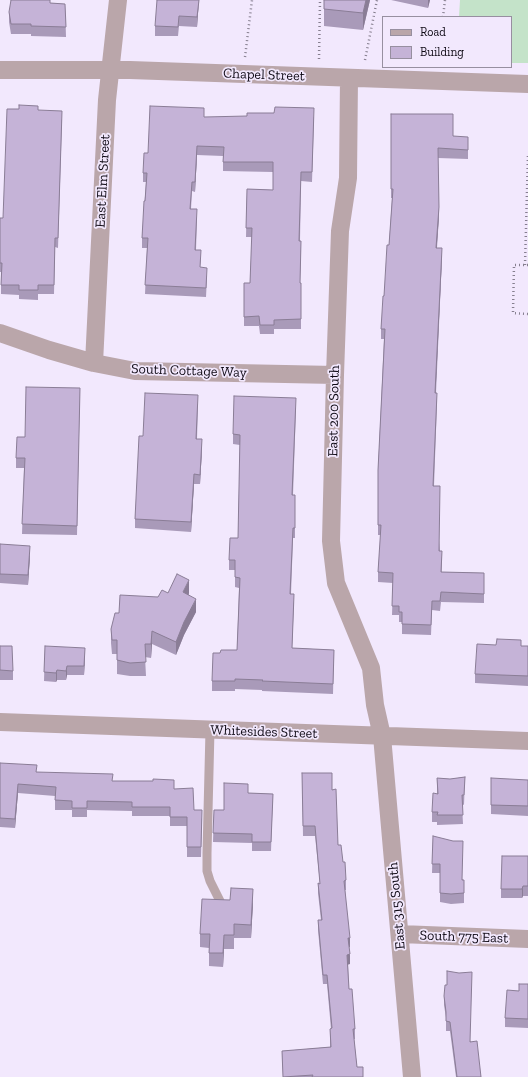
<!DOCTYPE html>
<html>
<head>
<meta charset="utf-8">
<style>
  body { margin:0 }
  #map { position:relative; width:528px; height:1077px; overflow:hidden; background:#f2e8fd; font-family:"Zilla Slab",serif }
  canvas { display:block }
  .legend { position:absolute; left:382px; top:16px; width:130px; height:52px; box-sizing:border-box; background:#f2e8fd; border:1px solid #978fa0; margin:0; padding:5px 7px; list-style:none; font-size:12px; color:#0e0914 }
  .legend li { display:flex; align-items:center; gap:8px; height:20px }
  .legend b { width:20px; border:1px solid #978fa0 }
</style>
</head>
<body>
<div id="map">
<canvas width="528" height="1077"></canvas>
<ul class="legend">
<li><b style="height:5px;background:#baa6aa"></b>Road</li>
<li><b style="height:11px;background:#c5b3d7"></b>Building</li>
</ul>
</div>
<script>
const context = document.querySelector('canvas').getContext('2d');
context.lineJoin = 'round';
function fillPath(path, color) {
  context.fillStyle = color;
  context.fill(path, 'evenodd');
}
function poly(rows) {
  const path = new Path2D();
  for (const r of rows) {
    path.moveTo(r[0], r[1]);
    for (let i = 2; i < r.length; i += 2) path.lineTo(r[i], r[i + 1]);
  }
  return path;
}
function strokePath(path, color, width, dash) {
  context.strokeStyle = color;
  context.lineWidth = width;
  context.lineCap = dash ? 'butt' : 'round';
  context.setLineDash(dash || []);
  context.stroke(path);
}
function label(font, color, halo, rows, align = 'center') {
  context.font = font + ' "Zilla Slab",serif';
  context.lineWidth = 3.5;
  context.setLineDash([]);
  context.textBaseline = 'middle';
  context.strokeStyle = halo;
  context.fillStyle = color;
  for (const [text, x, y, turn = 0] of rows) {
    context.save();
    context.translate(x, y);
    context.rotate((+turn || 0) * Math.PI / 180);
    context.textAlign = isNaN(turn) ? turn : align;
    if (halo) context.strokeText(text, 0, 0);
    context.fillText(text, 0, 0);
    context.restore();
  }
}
const green = poly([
  [460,0,528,0,528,63,511,63,511,17,459,17]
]);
const path = poly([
  [443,17,445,0],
  [245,57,252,0],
  [319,59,320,0],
  [365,60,377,0],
  [525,265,528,154],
  [528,265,514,265,513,313,528,314]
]);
const service = poly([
  [210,730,207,853,207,871,210,881,220,901]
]);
const minor = poly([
  [0,70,130,70,528,84],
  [349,78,348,178,340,231,335,375,331,541,336,583,371,668,375,705,382,736,412,1077],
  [0,333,49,350,94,363,135,371,335,375],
  [94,363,107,100,118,0],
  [0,722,528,741],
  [400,934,528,939]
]);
const wall = poly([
  [199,0,197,27,179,26,178,36,155,36,155,26],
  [324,0,370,0,363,30,324,26],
  [391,0,430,0,428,8],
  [50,3,65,4,66,37,31,36,31,34,11,34,9,22,9,12],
  [38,110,62,120,58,248,55,247,54,294,38,294,38,300,19,299,19,295,1,294,1,272,0,272,0,218,3,218],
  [391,114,453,136,468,146,468,159,438,158,439,216,437,248,442,257,436,393,437,403,434,486,440,551,442,560,441,572,484,573,484,603,441,602,440,611,432,610,431,635,402,634,402,622,399,622,399,615,392,615,393,583,378,582,378,572,381,535,378,535,378,470,384,339,381,339,381,329,389,245,392,198,391,198],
  [204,117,314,117,312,182,301,181,300,241,301,251,300,283,301,283,301,329,274,329,274,334,260,334,259,326,244,326,244,283,250,283,252,237,246,237,247,189,273,190,273,172,223,171,223,156,197,155,195,192,192,191,191,209,197,219,196,250,201,260,200,267,207,277,206,297,145,294,147,248,142,248,142,238,146,182,143,182,143,173,148,153],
  [80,388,77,535,22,534,24,468,16,468,16,458,25,437],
  [198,404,197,439,202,449,200,484,194,484,191,532,135,528,135,519,143,436],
  [296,408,293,495,295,495,295,538,293,538,291,594,294,604,292,648,334,650,333,694,262,691,262,690,235,689,235,691,212,691,212,681,220,653,237,650,239,588,235,587,235,570,229,570,229,560,238,538,240,445,233,444,233,434],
  [0,544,30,556,28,585,0,583],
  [168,593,189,593,189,595,196,612,184,635,176,655,152,644,151,658,145,657,146,676,130,676,117,674,117,654,112,654,111,643,111,629,119,613],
  [0,646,13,671,13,680,0,680],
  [45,646,85,658,84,675,67,675,66,680,57,680,56,682,44,681],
  [521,646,528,646,528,686,475,683,475,674],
  [0,763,37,772,174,789,202,819,201,857,187,857,187,826,170,826,170,816,132,816,132,811,87,810,87,817,72,817,72,810,55,810,55,796,18,793,15,828,0,827],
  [302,773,332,790,338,845,343,862,346,880,346,890,345,890,350,947,349,947,350,964,348,964,349,989,355,1029,355,1039,354,1039,357,1067,363,1077,283,1077,282,1051,330,1047,330,1029,331,1029,327,984,323,984,318,930,318,920,321,920,318,893,318,883,320,884,315,836,303,836],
  [465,777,464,805,462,804,463,824,437,825,437,822,432,822,432,812,437,794,437,778,450,779],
  [528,780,528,816,491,814,491,805],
  [248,793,273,794,271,851,252,851,252,843,213,842,214,810,224,810],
  [433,836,463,880,464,880,464,903,451,904,440,902,440,873,432,873],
  [528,856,528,896,523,896,522,898,501,898,501,889],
  [253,903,251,938,234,938,234,949,224,949,223,967,209,966,209,948,200,947,200,934],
  [528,984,528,1028,505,1027,505,1018,519,991],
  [444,996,471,1042,481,1077,456,1077,450,1031,446,1031,446,1018,444,1005]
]);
const shadedWall = poly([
  [199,0,197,27,197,17],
  [366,0,370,0,363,30,363,13],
  [428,0,430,0,428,8],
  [197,146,197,155,195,192,195,182],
  [439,207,439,216,436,257,436,248],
  [442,248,442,257,435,403,435,393],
  [202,439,202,449,200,484,200,475],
  [194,474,194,484,191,532,191,522],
  [30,546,30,556,28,585,28,575],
  [442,551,442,560,441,582,441,572],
  [189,580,189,593,183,606,183,592],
  [196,599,196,612,184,635,176,655,176,642,184,622],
  [152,631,152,644,151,658,151,644],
  [85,648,85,658,84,675,84,666],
  [67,666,67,675,66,680,66,671],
  [57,670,57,680,56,682,56,673],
  [18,784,18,793,15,828,15,819],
  [523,886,523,896,522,898,522,889],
  [253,889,253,903,251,938,251,925],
  [224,935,224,949,223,967,223,953],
  [348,938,350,938,350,947,348,948],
  [350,954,350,964,347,965,347,955]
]);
const building = poly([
  [11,0,50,0,50,3,65,4,66,27,31,26,31,24,11,24,9,12,11,0],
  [157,0,199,0,197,17,179,16,178,27,155,26,157,0],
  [324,0,366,0,363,13,324,9,324,0],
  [19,105,38,106,38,110,62,111,58,238,55,238,54,285,38,285,38,290,19,290,19,285,1,285,2,263,0,263,0,218,3,218,7,109,19,109,19,105],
  [150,106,204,108,204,117,247,116,247,113,274,113,275,107,314,108,312,172,301,172,299,241,301,241,300,283,301,283,301,319,274,320,274,325,260,325,259,316,244,317,244,283,250,283,252,228,246,228,247,189,273,190,273,162,223,162,224,147,197,146,195,182,192,182,190,209,197,209,195,250,201,250,200,267,207,268,206,288,145,285,148,238,142,238,144,201,145,201,147,173,143,173,144,153,148,153,150,106],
  [391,114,453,114,453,136,468,137,468,150,438,148,439,207,436,248,442,248,435,393,437,393,433,486,440,486,439,551,442,551,441,572,484,573,484,594,441,592,440,601,432,601,431,625,402,624,402,612,399,612,399,606,392,606,393,573,378,572,381,525,378,525,378,470,385,329,381,329,383,296,384,296,387,245,389,245,393,189,391,189,391,114],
  [26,387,80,388,77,526,22,524,25,458,16,458,17,437,25,437,26,387],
  [145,393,198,395,196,439,202,439,200,475,194,474,191,522,135,519,139,436,143,436,145,393],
  [234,396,296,398,292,495,295,495,295,528,293,528,290,594,294,594,292,648,334,650,333,684,262,681,263,680,235,679,235,681,212,681,213,653,220,653,221,650,237,650,240,578,235,577,235,560,229,560,230,538,238,538,240,435,233,434,234,396],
  [0,544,30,546,28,575,0,574,0,544],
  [177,574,189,580,183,592,196,599,184,622,176,642,152,631,151,644,145,644,146,662,130,663,117,660,117,640,112,640,111,629,115,613,119,613,120,595,158,597,162,590,168,593,177,574],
  [497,639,521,640,521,646,528,646,528,676,475,674,477,644,496,645,497,639],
  [0,646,12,646,13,671,0,670,0,646],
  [45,646,85,648,84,666,67,666,66,671,57,670,56,673,44,672,45,646],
  [0,763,37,765,36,772,113,774,112,781,153,781,153,779,174,780,174,789,193,788,194,810,202,810,201,847,187,847,187,817,170,817,170,807,132,807,132,802,87,801,87,808,72,808,72,801,55,800,56,787,18,784,15,819,0,818,0,763],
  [302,773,332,773,332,790,336,789,338,845,341,845,343,862,345,862,346,880,344,881,350,938,348,938,350,954,347,955,349,989,352,989,355,1029,353,1029,357,1067,363,1067,363,1077,312,1077,313,1075,283,1077,282,1051,331,1047,330,1029,332,1028,327,975,323,975,318,920,322,920,318,883,320,884,315,826,303,826,302,773],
  [465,777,464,795,462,795,463,815,437,815,438,812,432,812,433,793,438,794,437,778,450,779,465,777],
  [491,778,528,780,528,806,491,805,491,778],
  [224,783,248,784,248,793,273,794,271,842,252,842,252,834,213,833,214,810,224,810,224,783],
  [433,836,453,841,463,841,462,880,464,880,464,893,451,894,440,893,440,864,432,864,433,836],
  [502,856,528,856,528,886,523,886,522,889,501,889,502,856],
  [231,888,253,889,251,925,234,924,234,935,224,935,223,953,209,953,210,934,200,934,202,899,230,900,231,888],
  [447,971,459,973,472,972,470,1042,477,1041,481,1077,457,1077,450,1022,446,1021,446,1012,444,996,445,985,447,985,447,971],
  [519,984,528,984,528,1019,505,1018,507,990,519,991,519,984]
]);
const streetNames = [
  ["Chapel Street",264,75,2],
  ["East Elm Street",103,181,-87],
  ["South Cottage Way",189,371,2],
  ["East 200 South",334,411,-89],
  ["Whitesides Street",264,732,2],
  ["East 315 South",397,906,-95],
  ["South 775 East",464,937,2]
];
fillPath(green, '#c4e3c9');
strokePath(path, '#867f8f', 2.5, [1, 3]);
strokePath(service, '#baa6aa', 9);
strokePath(minor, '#baa6aa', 18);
fillPath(wall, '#a99ab9');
fillPath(shadedWall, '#8a7d96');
fillPath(building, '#c5b3d7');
strokePath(building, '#8a7d96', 1);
label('14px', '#0e0914', '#f2e8fd', streetNames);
</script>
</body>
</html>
